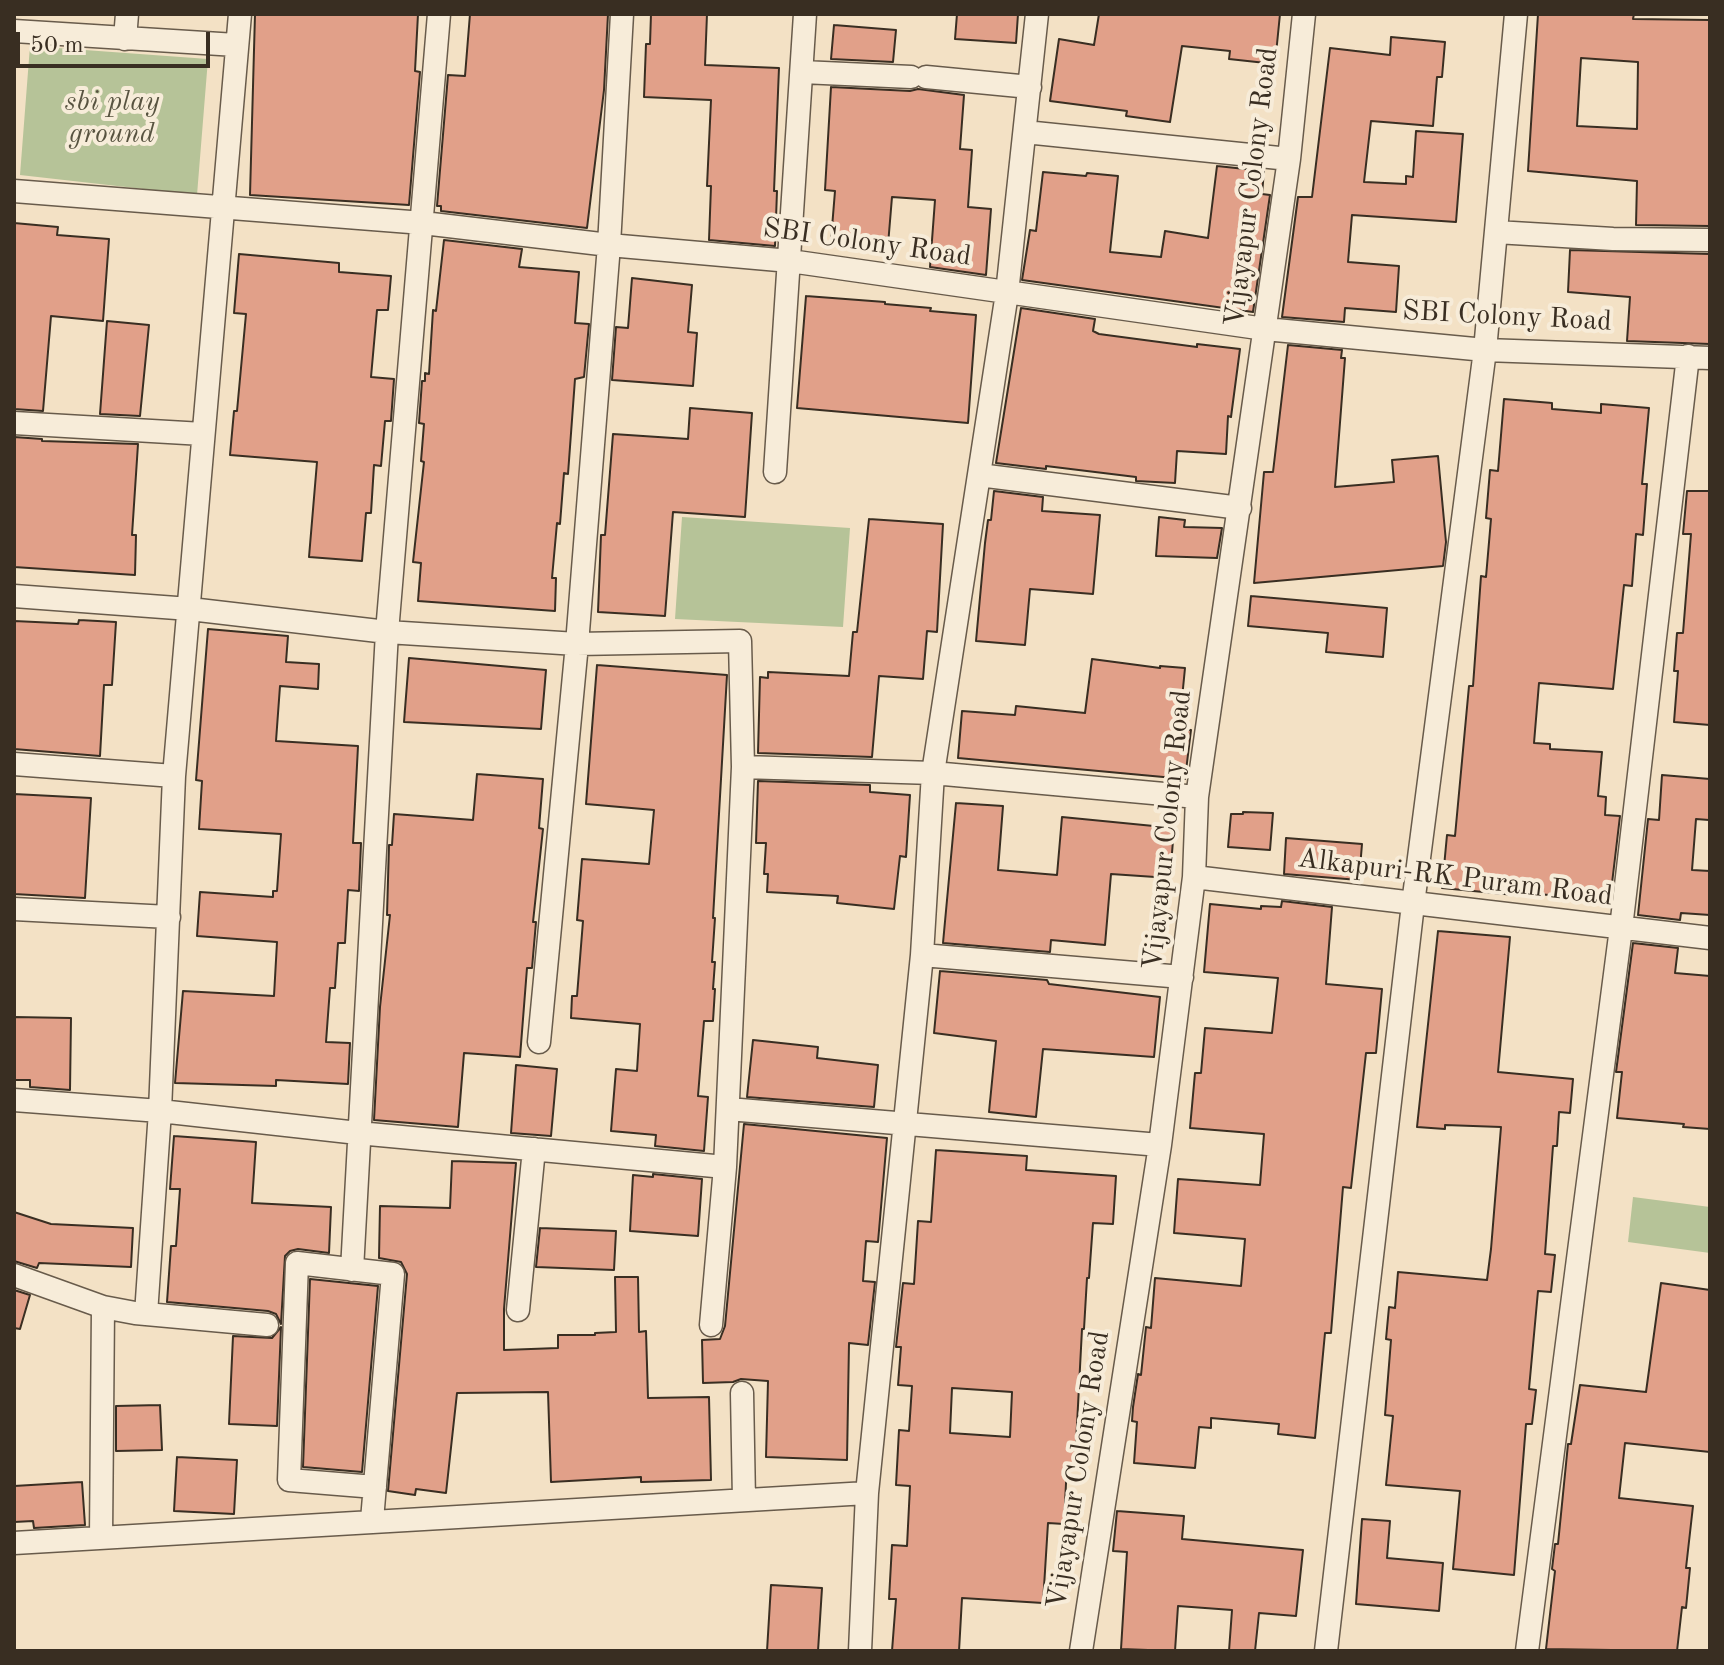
<!DOCTYPE html>
<html>
<head>
<meta charset="utf-8">
<style>
  body { margin:0 }
  #map { position:relative; width:1724px; height:1665px; overflow:hidden; background:#f3e1c5; font-family:"Old Standard TT",serif }
  canvas { display:block }
  .frame { position:absolute; inset:0; border:16px solid #392e22; pointer-events:none }
  .scale { position:absolute; left:16px; top:32px; width:194px; height:36px; box-sizing:border-box; border:4px solid #392e22; border-top:0; padding-left:10px; font-size:24px; line-height:28px; white-space:nowrap; color:#392e22; -webkit-text-stroke:6px #f7ecd9; paint-order:stroke }
</style>
</head>
<body>
<div id="map">
<canvas width="1724" height="1665"></canvas>
<div class="frame"></div>
<div class="scale">50 m</div>
</div>
<script>
const context = document.querySelector('canvas').getContext('2d');
context.lineJoin = 'round';
function fillPath(path, color) {
  context.fillStyle = color;
  context.fill(path, 'evenodd');
}
function poly(rows) {
  const path = new Path2D();
  for (const r of rows) {
    path.moveTo(r[0], r[1]);
    for (let i = 2; i < r.length; i += 2) path.lineTo(r[i], r[i + 1]);
  }
  return path;
}
function strokePath(path, color, width, dash) {
  context.strokeStyle = color;
  context.lineWidth = width;
  context.lineCap = dash ? 'butt' : 'round';
  context.setLineDash(dash || []);
  context.stroke(path);
}
function label(font, color, halo, rows, align = 'center') {
  context.font = font + ' "Old Standard TT",serif';
  context.lineWidth = 8;
  context.setLineDash([]);
  context.textBaseline = 'middle';
  context.strokeStyle = halo;
  context.fillStyle = color;
  for (const [text, x, y, turn = 0] of rows) {
    context.save();
    context.translate(x, y);
    context.rotate((+turn || 0) * Math.PI / 180);
    context.textAlign = isNaN(turn) ? turn : align;
    if (halo) context.strokeText(text, 0, 0);
    context.fillText(text, 0, 0);
    context.restore();
  }
}
const green = poly([
  [30,46,208,59,197,195,20,175],
  [682,517,850,528,843,627,675,619],
  [1633,1197,1710,1207,1710,1253,1628,1242]
]);
const building = poly([
  [255,14,418,14,415,71,420,72,409,205,250,195,255,14],
  [470,14,608,14,604,90,587,228,441,211,441,206,437,206,448,75,465,76,470,14],
  [651,14,707,14,705,65,779,68,774,191,777,191,775,246,709,240,711,186,707,186,711,100,644,97,646,44,650,44,651,14],
  [957,14,1018,14,1016,43,955,39,957,14],
  [1099,14,1280,14,1275,64,1229,59,1230,51,1182,46,1170,122,1126,116,1127,111,1050,101,1059,39,1094,45,1099,14],
  [1538,14,1634,14,1633,19,1710,20,1710,226,1636,225,1637,181,1528,171,1538,14],
  [1581,58,1638,62,1637,129,1577,126,1581,58],
  [834,25,896,30,893,62,831,59,834,25],
  [1391,37,1445,42,1442,77,1437,77,1433,126,1371,121,1364,182,1406,184,1406,176,1413,177,1416,131,1463,134,1456,222,1352,215,1348,262,1399,266,1396,312,1345,308,1344,322,1282,317,1298,197,1312,197,1330,48,1390,55,1391,37],
  [831,87,910,91,918,89,964,95,960,149,972,150,968,207,991,209,986,275,930,267,935,200,892,197,888,245,831,240,835,191,825,190,831,87],
  [1217,166,1264,171,1262,194,1270,195,1253,312,1022,280,1030,230,1036,231,1043,172,1086,176,1087,173,1118,176,1110,252,1161,257,1165,231,1208,238,1217,166],
  [14,223,58,227,57,235,109,239,103,321,51,316,43,411,14,409,14,223],
  [444,240,522,249,519,267,579,272,575,323,589,324,584,377,575,379,568,474,564,473,560,524,557,523,552,578,556,578,555,611,418,601,421,563,413,562,424,462,421,461,424,424,419,423,422,381,425,381,425,373,429,374,433,310,436,311,444,240],
  [1570,250,1710,254,1710,344,1627,341,1630,297,1568,292,1570,250],
  [239,254,339,263,339,272,391,276,388,310,377,310,371,377,394,379,391,421,385,421,381,466,374,465,371,513,366,513,362,561,309,557,317,462,230,455,234,411,237,411,246,314,234,313,239,254],
  [632,278,692,285,688,332,697,333,693,386,612,380,616,327,628,328,632,278],
  [806,296,885,302,885,304,931,308,930,311,976,315,968,423,797,408,806,296],
  [1021,308,1095,319,1093,331,1099,334,1197,347,1197,344,1240,349,1231,417,1228,416,1226,454,1177,451,1175,483,1136,481,1136,477,1046,466,1046,469,996,463,1021,308],
  [107,321,149,325,140,416,100,414,107,321],
  [1288,345,1342,350,1341,358,1345,358,1335,487,1394,482,1392,460,1438,456,1446,542,1443,566,1254,583,1264,472,1273,472,1288,345],
  [1504,399,1552,403,1552,409,1601,413,1601,404,1649,408,1642,484,1647,484,1643,535,1636,534,1632,586,1624,585,1613,689,1539,683,1534,743,1550,744,1550,749,1602,752,1598,796,1606,797,1605,815,1620,816,1610,900,1525,893,1525,896,1442,888,1447,835,1455,836,1469,686,1473,686,1481,576,1486,577,1491,519,1486,518,1490,470,1498,471,1504,399],
  [690,408,752,413,745,517,673,512,665,616,598,612,601,535,605,535,613,434,688,439,690,408],
  [14,437,42,439,42,441,138,444,132,535,136,535,135,575,14,567,14,437],
  [994,491,1043,497,1042,511,1100,515,1093,594,1030,589,1025,645,976,641,985,543,988,520,991,520,994,491],
  [1687,491,1710,491,1710,725,1674,722,1678,671,1674,671,1677,633,1683,633,1691,534,1683,534,1687,491],
  [1159,517,1185,520,1184,527,1222,528,1217,558,1156,556,1159,517],
  [869,519,943,524,937,632,927,631,923,679,879,676,872,757,758,753,760,677,768,678,768,672,849,676,853,632,857,632,869,519],
  [1251,596,1387,608,1383,657,1326,652,1328,633,1248,626,1251,596],
  [79,620,116,622,112,685,104,685,100,756,14,749,14,621,78,624,79,620],
  [208,629,288,636,286,662,319,664,318,689,280,686,276,741,358,746,353,843,361,843,359,891,348,890,345,943,338,943,335,988,330,988,326,1042,350,1043,348,1084,276,1080,276,1086,175,1083,183,991,274,996,277,942,197,936,200,892,273,897,273,891,277,891,281,834,199,829,202,781,196,780,208,629],
  [409,658,546,670,541,729,404,722,409,658],
  [1092,659,1160,668,1160,666,1185,668,1179,729,1191,730,1185,779,958,758,962,711,1015,715,1016,706,1085,713,1092,659],
  [597,665,727,675,713,918,715,918,712,962,715,962,713,989,715,989,713,1021,704,1021,698,1096,708,1097,704,1151,655,1146,656,1135,611,1131,616,1069,637,1071,640,1024,571,1018,572,996,577,996,583,921,577,920,582,859,649,864,654,810,586,804,597,665],
  [477,774,543,779,539,828,543,829,533,922,536,922,532,968,527,968,520,1057,464,1053,458,1127,374,1120,380,1007,390,915,387,915,389,845,392,845,394,814,473,820,477,774],
  [1662,775,1710,779,1709,820,1696,819,1692,870,1710,871,1710,915,1681,913,1680,920,1638,915,1648,819,1659,820,1662,775],
  [758,781,870,785,870,792,910,795,906,857,900,856,894,909,837,903,838,896,767,892,768,874,764,874,766,843,756,843,758,781],
  [14,794,91,798,85,898,14,894,14,794],
  [956,803,1003,806,998,870,1057,875,1062,817,1174,828,1170,878,1111,874,1105,945,1051,940,1050,952,943,943,956,803],
  [1243,812,1273,813,1270,850,1228,847,1231,814,1243,814,1243,812],
  [1286,838,1362,844,1359,880,1284,874,1286,838],
  [1282,901,1332,907,1326,984,1382,989,1376,1053,1366,1053,1351,1188,1343,1187,1331,1333,1325,1333,1315,1438,1278,1434,1279,1424,1211,1418,1211,1428,1199,1427,1195,1468,1134,1463,1137,1422,1132,1421,1133,1407,1138,1374,1141,1375,1146,1327,1151,1328,1155,1278,1241,1286,1245,1239,1174,1233,1178,1179,1260,1185,1264,1134,1190,1128,1195,1073,1201,1073,1205,1028,1272,1033,1278,978,1204,972,1210,904,1261,909,1261,906,1281,907,1282,901],
  [1438,931,1510,937,1498,1072,1573,1079,1570,1113,1559,1112,1557,1146,1553,1146,1545,1254,1555,1255,1551,1292,1538,1291,1529,1389,1536,1390,1532,1424,1526,1424,1514,1575,1453,1569,1460,1491,1386,1485,1393,1416,1385,1415,1391,1340,1386,1339,1389,1307,1395,1308,1398,1272,1487,1280,1491,1249,1501,1127,1445,1125,1445,1129,1417,1127,1438,931],
  [1633,943,1678,948,1675,973,1710,976,1710,1129,1683,1127,1684,1124,1617,1118,1622,1072,1616,1072,1633,943],
  [940,971,1047,980,1049,984,1160,997,1154,1057,1043,1049,1036,1117,989,1112,996,1041,934,1033,940,971],
  [14,1017,71,1018,70,1090,30,1087,30,1080,14,1080,14,1017],
  [753,1040,818,1047,817,1058,878,1065,874,1107,747,1097,753,1040],
  [516,1065,557,1069,551,1136,511,1133,516,1065],
  [744,1124,887,1138,878,1242,866,1241,863,1281,875,1282,868,1345,849,1343,847,1460,766,1457,768,1381,741,1379,733,1382,703,1383,702,1340,720,1339,725,1326,744,1124],
  [174,1136,256,1142,252,1203,331,1207,329,1253,298,1249,290,1251,285,1256,281,1324,276,1314,268,1311,167,1302,171,1246,176,1246,180,1189,170,1189,174,1136],
  [936,1150,1027,1156,1026,1170,1116,1176,1113,1224,1093,1223,1089,1278,1087,1278,1084,1329,1082,1329,1075,1463,1067,1463,1064,1524,1048,1523,1043,1603,962,1598,959,1651,892,1651,896,1599,889,1599,892,1545,907,1546,910,1486,896,1485,899,1430,909,1431,912,1386,898,1385,901,1347,896,1347,903,1283,914,1284,918,1221,931,1222,936,1150],
  [952,1388,1012,1392,1010,1437,950,1433,952,1388],
  [452,1161,516,1163,504,1309,504,1350,558,1348,558,1335,595,1335,595,1333,616,1332,615,1277,638,1277,639,1332,646,1331,648,1398,709,1397,711,1480,641,1482,641,1477,551,1482,548,1392,457,1393,446,1493,416,1489,415,1495,388,1491,407,1274,401,1262,379,1258,380,1206,450,1208,452,1161],
  [653,1174,702,1179,698,1236,630,1231,633,1175,653,1177,653,1174],
  [14,1212,51,1224,133,1228,131,1267,39,1263,37,1268,14,1261,14,1212],
  [540,1228,616,1231,614,1270,536,1267,540,1228],
  [310,1279,378,1286,362,1472,303,1467,310,1279],
  [1661,1283,1710,1290,1710,1452,1625,1443,1619,1498,1693,1506,1686,1568,1690,1568,1686,1608,1682,1607,1677,1651,1546,1649,1555,1571,1552,1569,1555,1544,1558,1544,1568,1444,1571,1444,1580,1385,1646,1392,1661,1283],
  [14,1290,30,1295,20,1329,14,1328,14,1290],
  [281,1327,277,1426,229,1424,233,1336,272,1338,281,1327],
  [160,1405,162,1450,116,1451,116,1406,160,1405],
  [177,1457,237,1460,234,1514,174,1511,177,1457],
  [82,1482,85,1525,34,1528,33,1521,14,1522,14,1486,82,1482],
  [1117,1511,1184,1516,1182,1539,1303,1550,1296,1616,1259,1613,1255,1651,1229,1651,1232,1610,1178,1606,1175,1651,1121,1649,1127,1552,1113,1551,1117,1511],
  [1362,1519,1390,1521,1387,1558,1443,1563,1439,1611,1356,1604,1362,1519],
  [771,1585,822,1588,818,1651,767,1651,771,1585]
]);
const minor = poly([
  [14,31,236,45],
  [125,39,127,14],
  [802,72,911,77],
  [926,77,1030,87],
  [1025,132,1289,159],
  [14,191,423,223,609,245,790,261,1265,329,1485,350,1710,358],
  [1496,232,1613,239,1710,240],
  [14,423,203,434],
  [775,472,805,14],
  [979,475,1240,508],
  [14,596,190,609,387,632,577,644,740,641,743,767,725,1167,711,1325],
  [14,764,174,776],
  [743,767,933,773,1197,797],
  [1194,877,1710,938],
  [14,909,169,917],
  [922,955,1182,977],
  [539,1042,577,644,609,245,622,14],
  [14,1100,160,1111,358,1133,725,1167],
  [728,1109,1160,1145],
  [352,1270,387,632,439,14],
  [14,1275,103,1307,135,1313,267,1325],
  [518,1310,534,1149],
  [146,1314,160,1111,174,776,240,14],
  [742,1393,744,1500],
  [372,1520,393,1274,297,1263,289,1480,375,1487],
  [101,1537,103,1307],
  [14,1543,867,1493],
  [860,1651,867,1493,922,955,933,773,1007,293,1037,14],
  [1081,1651,1160,1145,1194,877,1197,797,1289,159,1304,14],
  [1326,1651,1413,904,1485,350,1516,14],
  [1527,1651,1621,928,1688,356]
]);
const parkNames = [
  ["sbi play",112,103],
  ["ground",112,135]
];
const streetNames = [
  ["Vijayapur Colony Road",1252,187,-83],
  ["SBI Colony Road",867,243,8],
  ["SBI Colony Road",1507,317,3],
  ["Vijayapur Colony Road",1168,830,-84],
  ["Alkapuri-RK Puram Road",1455,878,7],
  ["Vijayapur Colony Road",1079,1470,-81]
];
fillPath(green, '#b6c398');
fillPath(building, '#e1a089');
strokePath(building, '#392e22', 2);
strokePath(minor, '#685b4b', 25);
strokePath(minor, '#f7ecd9', 22);
label('italic 28px', '#585340', '#f7ecd9', parkNames);
label('28px', '#392e22', '#f7ecd9', streetNames);
</script>
</body>
</html>
